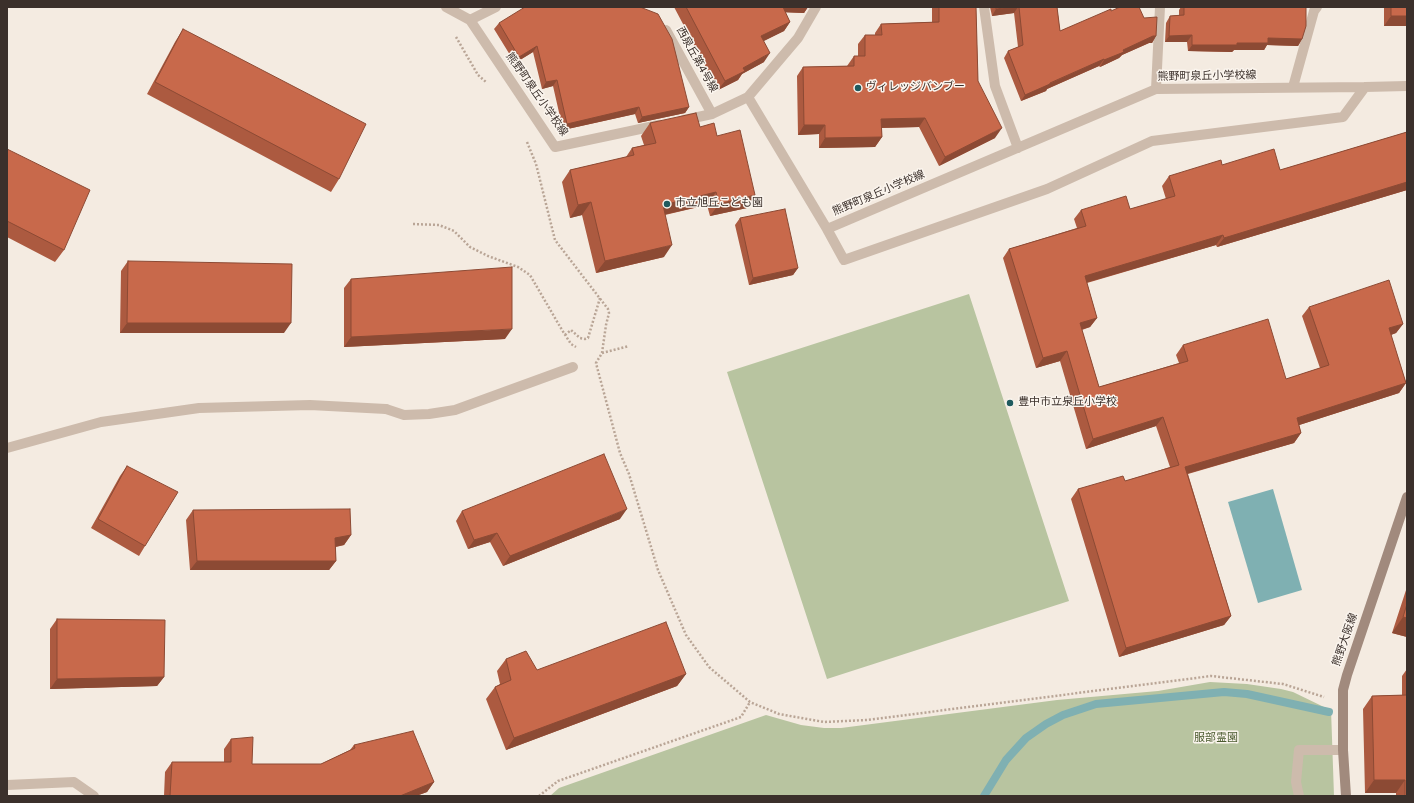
<!DOCTYPE html>
<html>
<head>
<meta charset="utf-8">
<style>
  body { margin:0 }
  #map { position:relative; width:1414px; height:803px; overflow:hidden; background:#f4ebe1; font-family:Overpass,sans-serif }
  canvas { display:block }
  .frame { position:absolute; inset:0; border:8px solid #3b302b; pointer-events:none }
</style>
</head>
<body>
<div id="map">
<canvas width="1414" height="803"></canvas>
<div class="frame"></div>
</div>
<script>
const context = document.querySelector('canvas').getContext('2d');
context.lineJoin = 'round';
function fillPath(path, color) {
  context.fillStyle = color;
  context.fill(path, 'evenodd');
}
function poly(rows) {
  const path = new Path2D();
  for (const r of rows) {
    path.moveTo(r[0], r[1]);
    for (let i = 2; i < r.length; i += 2) path.lineTo(r[i], r[i + 1]);
  }
  return path;
}
function strokePath(path, color, width, dash) {
  context.strokeStyle = color;
  context.lineWidth = width;
  context.lineCap = dash ? 'butt' : 'round';
  context.setLineDash(dash || []);
  context.stroke(path);
}
function label(font, color, halo, rows, align = 'center') {
  context.font = font + ' Overpass,"Noto Sans JP",sans-serif';
  context.lineWidth = 3;
  context.setLineDash([]);
  context.textBaseline = 'middle';
  context.strokeStyle = halo;
  context.fillStyle = color;
  for (const [text, x, y, turn = 0] of rows) {
    context.save();
    context.translate(x, y);
    context.rotate((+turn || 0) * Math.PI / 180);
    context.textAlign = isNaN(turn) ? turn : align;
    if (halo) context.strokeText(text, 0, 0);
    context.fillText(text, 0, 0);
    context.restore();
  }
}
const green = poly([
  [969,294,1069,601,827,679,727,372],
  [1210,682,1247,684,1281,689,1293,692,1326,708,1331,709,1334,796,550,796,559,788,766,715,801,725,824,728,841,728,1057,700,1158,691]
]);
const water = poly([
  [1273,489,1302,590,1258,603,1228,502]
]);
const stream = poly([
  [984,796,1006,760,1026,738,1046,724,1063,715,1096,704,1224,692,1247,694,1329,712]
]);
const path = poly([
  [456,37,478,75,486,82],
  [527,142,536,164,555,240,608,309,609,313,606,325,602,353,596,363,597,367,620,453,629,474,658,570,686,635,709,667,750,702,779,714,824,722,867,720,1211,676,1283,684,1324,697],
  [413,224,439,225,454,231,470,247,488,256,518,267,530,275,562,330,571,344,576,347],
  [565,335,571,330,580,338,585,339,588,338,600,298],
  [602,353,629,346],
  [539,796,558,781,741,717,750,702]
]);
const service = poly([
  [386,409,404,415,429,414,455,410,573,367],
  [1299,796,1296,782,1299,750,1343,750]
]);
const minor = poly([
  [446,7,470,20,555,147,659,125],
  [984,7,995,86,1018,148],
  [470,20,496,7],
  [666,30,712,114],
  [1293,87,1314,11,1317,7],
  [1156,89,1160,7],
  [748,97,827,229,1156,89,1365,87,1407,86],
  [684,120,712,114,748,97,798,38,816,7],
  [827,229,844,260,1047,189,1152,141,1343,117,1365,87],
  [7,448,101,422,199,408,310,405,386,409],
  [7,785,74,782,94,796]
]);
const secondary = poly([
  [1346,796,1343,750,1343,690,1347,675,1407,497]
]);
const wall = poly([
  [674,7,808,7,804,13,785,12,790,22,784,31,763,41,764,62,742,74,738,80,718,90],
  [932,7,976,7,978,81,995,138,939,166,919,127,882,128,882,137,875,147,819,148,819,134,798,135,797,76,803,67,847,66,854,56,858,56,858,44,865,35,875,35,875,33,881,24,932,22],
  [990,7,1057,7,1060,31,1111,11,1144,18,1156,36,1152,43,1149,43,1122,55,1119,58,1100,67,1099,66,1047,89,1046,91,1021,101,1004,58,1008,51,1018,47,1014,13,992,16],
  [1181,7,1306,7,1302,39,1298,46,1267,45,1264,50,1234,50,1232,52,1188,51,1187,42,1165,42,1166,23,1170,16,1179,15,1179,10],
  [1384,7,1407,7,1407,26,1384,26],
  [499,23,689,107,685,113,638,123,635,114,563,130,553,86,542,89,533,52,515,63,494,29],
  [183,29,339,179,331,192,147,94,175,42],
  [650,123,700,127,717,136,747,208,710,216,707,205,665,215,664,257,596,273,582,215,570,218,562,182,570,170,626,157,632,148,644,145,641,136],
  [1407,132,1407,190,1217,247,1216,245,1087,283,1097,318,1090,327,1082,330,1099,387,1179,363,1176,355,1183,345,1286,379,1320,368,1302,316,1309,307,1403,324,1396,333,1391,335,1406,383,1399,393,1299,425,1301,433,1294,443,1188,474,1231,616,1224,625,1119,657,1071,499,1078,489,1125,481,1170,467,1156,426,1086,449,1060,361,1036,368,1003,258,1009,249,1077,228,1074,219,1081,210,1130,209,1166,199,1162,186,1169,176,1222,165,1280,170],
  [7,149,64,250,55,262,7,237],
  [740,218,798,268,793,275,749,285,735,225],
  [128,261,284,333,120,333,121,271],
  [351,279,505,339,344,347,344,288],
  [127,466,145,546,139,556,91,528,120,476],
  [193,510,351,535,344,545,336,547,336,561,329,570,190,570,186,520],
  [462,511,620,519,503,566,490,542,468,549,456,521],
  [1407,587,1407,637,1392,633],
  [57,619,164,677,157,686,50,689,50,629],
  [506,659,537,670,686,674,677,686,506,750,486,699,495,687,500,684,497,671],
  [1407,669,1407,796,1396,796,1396,793,1365,793,1363,709,1372,696,1402,695,1402,676],
  [231,739,252,764,321,764,350,750,354,745,434,782,427,792,416,796,164,796,165,772,172,762,224,762,224,749]
]);
const shadedWall = poly([
  [777,7,808,7,804,13,774,12],
  [1012,7,1018,7,1014,13,992,16,996,9],
  [1391,16,1407,16,1407,26,1384,26],
  [790,22,784,31,754,46,761,36],
  [1192,35,1187,42,1165,42,1169,36],
  [1153,36,1156,36,1152,43,1149,43,1122,55,1119,58,1100,67,1104,60,1123,50],
  [1268,38,1302,39,1298,46,1267,45,1264,50,1234,50,1232,52,1188,51,1192,45,1237,43],
  [537,46,533,52,515,63,519,57],
  [770,53,764,62,742,74,738,80,718,90,725,81,743,68],
  [1104,59,1099,66,1047,89,1046,91,1021,101,1025,95],
  [557,80,553,86,542,89,546,82],
  [639,107,635,114,563,130,567,124],
  [689,107,685,113,638,123,642,117],
  [925,118,919,127,875,128,881,119],
  [804,125,825,125,819,134,798,135],
  [1002,128,995,138,939,166,945,157],
  [882,137,875,147,819,148,825,138],
  [1407,182,1407,190,1217,247,1224,238],
  [716,192,707,205,654,217,663,205],
  [755,195,747,208,710,216,719,204],
  [591,202,582,215,570,218,578,205],
  [1223,235,1216,245,1078,285,1085,276],
  [672,245,664,257,596,273,605,261],
  [798,268,793,275,749,285,753,278],
  [1097,318,1090,327,1073,332,1080,323],
  [127,323,291,323,284,333,120,333],
  [1403,324,1396,333,1382,338,1389,328],
  [512,329,505,339,344,347,351,337],
  [1067,351,1060,361,1036,368,1043,358],
  [1406,383,1399,393,1290,428,1297,418],
  [1163,417,1156,426,1086,449,1093,439],
  [1301,433,1294,443,1179,476,1185,467],
  [627,509,620,519,503,566,510,556],
  [497,533,490,542,468,549,474,540],
  [351,535,344,545,329,548,335,538],
  [197,561,336,561,329,570,190,570],
  [1231,616,1224,625,1119,657,1126,648],
  [1403,617,1407,618,1407,637,1392,633],
  [686,674,677,686,506,750,514,738],
  [164,677,157,686,50,689,57,679],
  [1374,780,1405,780,1396,793,1365,793],
  [434,782,427,792,416,796,400,796]
]);
const building = poly([
  [525,7,640,7,658,14,672,39,689,107,642,117,639,107,567,124,557,80,546,82,537,46,519,57,499,23,525,7],
  [686,7,783,7,790,22,761,36,770,53,743,68,745,71,725,81,686,7],
  [939,7,976,7,978,81,1002,128,945,157,925,118,881,119,882,137,825,138,825,125,804,125,803,67,854,66,854,56,865,56,865,35,882,35,881,24,939,22,939,7],
  [996,7,1012,7,996,9,996,7],
  [1019,7,1057,7,1060,31,1111,9,1111,11,1120,7,1139,7,1144,18,1157,17,1156,36,1153,36,1123,50,1124,52,1104,60,1104,59,1050,83,1050,84,1025,95,1008,51,1023,45,1019,7],
  [1184,7,1306,7,1306,26,1302,39,1268,38,1268,43,1237,43,1237,45,1192,45,1192,35,1169,36,1170,16,1184,15,1184,7],
  [1391,7,1407,7,1407,16,1391,16,1391,7],
  [183,29,366,124,339,179,155,82,183,29],
  [696,113,700,127,714,123,717,136,740,130,755,195,719,204,716,192,663,205,672,245,605,261,591,202,578,205,570,170,634,155,632,148,656,143,650,123,696,113],
  [1407,132,1407,182,1224,238,1223,235,1085,276,1097,318,1080,323,1099,387,1188,361,1183,345,1268,319,1286,379,1329,365,1309,307,1389,280,1403,324,1389,328,1406,383,1297,418,1301,433,1185,467,1231,616,1126,648,1078,489,1123,476,1125,481,1179,465,1163,417,1093,439,1067,351,1043,358,1009,249,1086,226,1081,210,1126,196,1130,209,1175,196,1169,176,1221,160,1222,165,1274,149,1280,170,1407,132],
  [7,149,90,190,64,250,7,221,7,149],
  [785,209,798,268,753,278,740,218,785,209],
  [128,261,292,264,291,323,127,323,128,261],
  [512,267,512,329,351,337,351,279,512,267],
  [604,454,627,509,510,556,497,533,474,540,462,511,604,454],
  [127,466,178,492,145,546,98,519,127,466],
  [350,509,351,535,335,538,336,561,197,561,193,510,350,509],
  [1407,604,1407,618,1403,617,1407,604],
  [57,619,165,620,164,677,57,679,57,619],
  [666,622,686,674,514,738,495,687,511,680,506,659,526,651,537,670,666,622],
  [1407,695,1407,796,1405,796,1405,780,1374,780,1372,696,1407,695],
  [413,731,434,782,400,796,170,796,172,762,231,762,231,739,253,737,252,764,321,764,355,748,354,745,413,731]
]);
const markers = [
  [858,88,4,"#1f5a5e"],
  [667,204,4,"#1f5a5e"],
  [1010,403,4,"#1f5a5e"]
];
const streetNames = [
  ["西泉丘第4号線",696,60,61],
  ["熊野町泉丘小学校線",1207,77,-1],
  ["熊野町泉丘小学校線",536,95,55],
  ["熊野町泉丘小学校線",879,194,-23],
  ["熊野大阪線",1346,640,-71]
];
const poiNames = [
  ["ヴィレッジバンブー",866,88],
  ["市立旭丘こども園",675,204],
  ["豊中市立泉丘小学校",1018,403]
];
const parkNames = [
  ["服部霊園",1216,739]
];
fillPath(green, '#b8c4a0');
fillPath(water, '#7fb0b2');
strokePath(stream, '#7fb0b2', 8);
strokePath(path, '#b9a596', 2.5, [2, 2]);
strokePath(service, '#cdbbac', 10);
strokePath(minor, '#cdbbac', 10);
strokePath(secondary, '#a18a7d', 10);
fillPath(wall, '#ac5a40');
fillPath(shadedWall, '#8c4a34');
fillPath(building, '#c8694b');
strokePath(building, '#8c4a34', 1);
for (const [x, y, r, color] of markers) {
  const dot = new Path2D();
  dot.arc(x, y, r, 0, 2 * Math.PI);
  context.fillStyle = color;
  context.fill(dot);
  strokePath(dot, '#fbf5ee', 1.5);
}
label('11px', '#3b302b', '#fbf5ee', streetNames);
label('11px', '#3b302b', '#fbf5ee', poiNames, 'left');
label('11px', '#4a5a2e', '#fbf5ee', parkNames);
</script>
</body>
</html>
